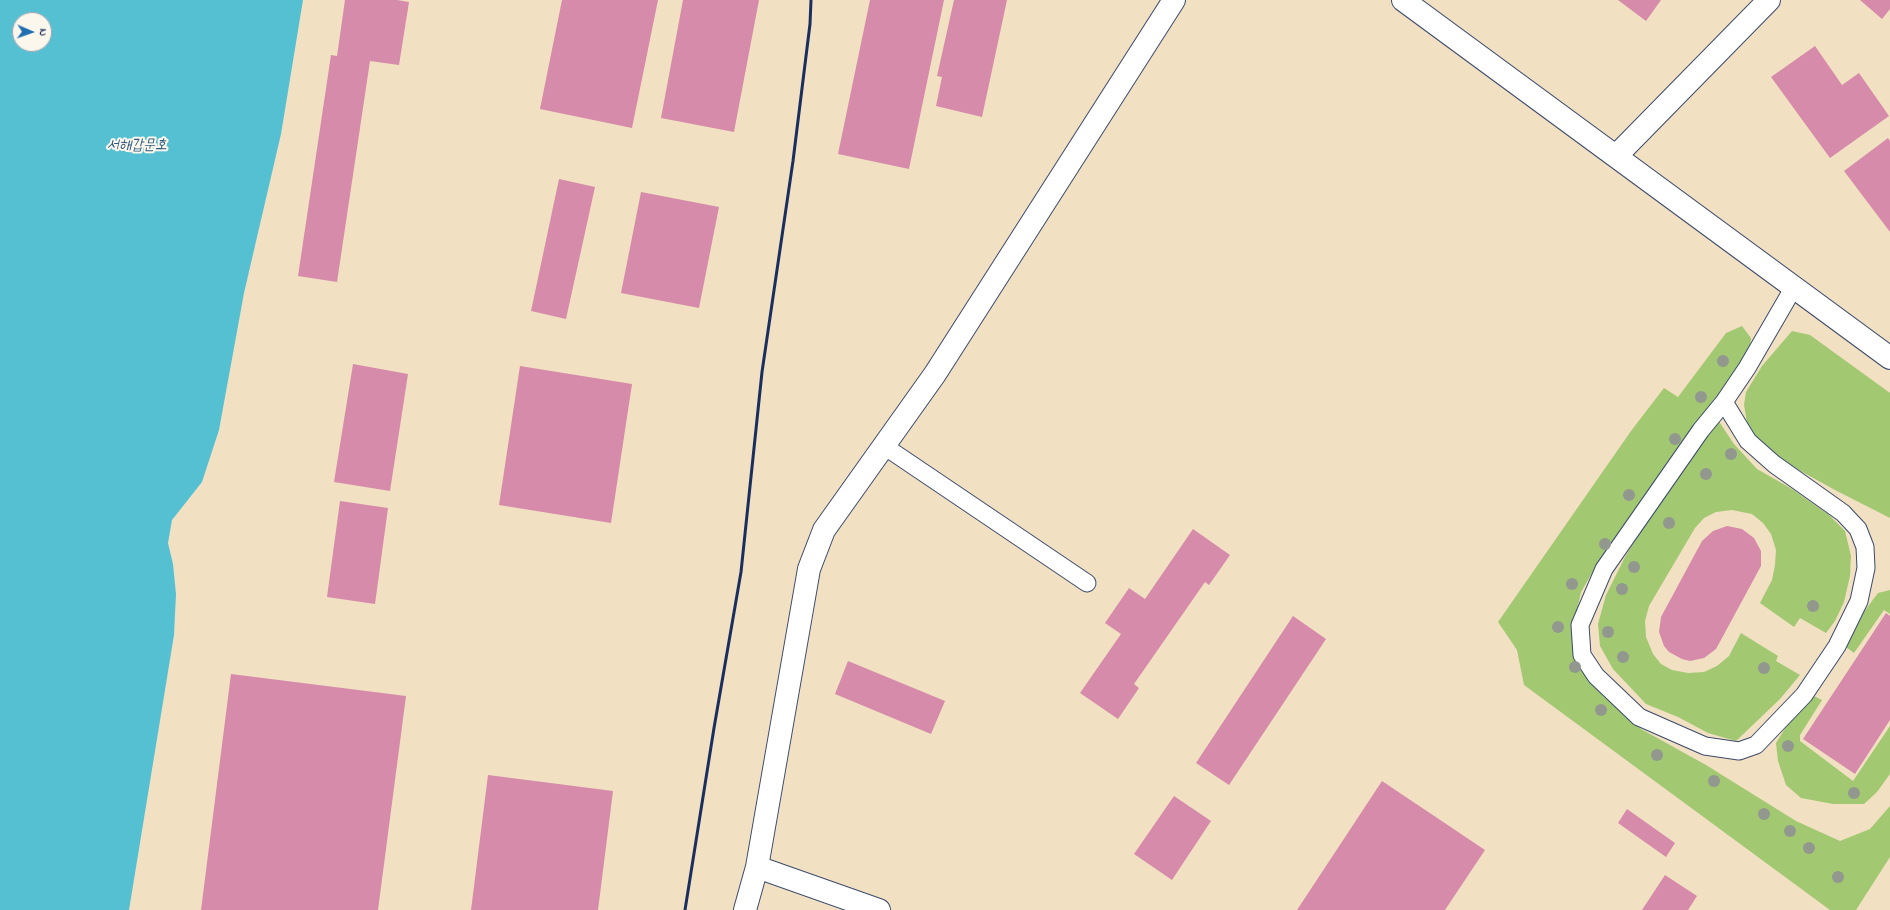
<!DOCTYPE html>
<html>
<head>
<meta charset="utf-8">
<style>
  body { margin:0 }
  #map { position:relative; width:1890px; height:910px; overflow:hidden; background:#f2e0c2; font-family:"Indie Flower",sans-serif }
  canvas { display:block }
  .north { position:absolute; left:12px; top:12px; width:40px; height:40px; box-sizing:border-box; background:#fbf7ec; border:1px solid #a1a7b3; border-radius:50%; rotate:92deg; font-size:11px; font-weight:700; line-height:16px; text-align:center; color:#1b2f5e }
  .north::after { content:''; display:block; margin:auto; width:14px; height:18px; background:#1f6fb2; clip-path:polygon(50% 0,100% 100%,50% 72%,0 100%) }
</style>
</head>
<body>
<div id="map">
<canvas width="1890" height="910"></canvas>
<div class="north">N</div>
</div>
<script>
const context = document.querySelector('canvas').getContext('2d');
context.lineJoin = 'round';
function fillPath(path, color) {
  context.fillStyle = color;
  context.fill(path, 'evenodd');
}
function poly(rows) {
  const path = new Path2D();
  for (const r of rows) {
    path.moveTo(r[0], r[1]);
    for (let i = 2; i < r.length; i += 2) path.lineTo(r[i], r[i + 1]);
  }
  return path;
}
function strokePath(path, color, width, dash) {
  context.strokeStyle = color;
  context.lineWidth = width;
  context.lineCap = dash ? 'butt' : 'round';
  context.setLineDash(dash || []);
  context.stroke(path);
}
function label(font, color, halo, rows, align = 'center') {
  context.font = font + ' "Indie Flower","Poor Story",sans-serif';
  context.lineWidth = 4;
  context.setLineDash([]);
  context.textBaseline = 'middle';
  context.strokeStyle = halo;
  context.fillStyle = color;
  for (const [text, x, y, turn = 0] of rows) {
    context.save();
    context.translate(x, y);
    context.rotate((+turn || 0) * Math.PI / 180);
    context.textAlign = isNaN(turn) ? turn : align;
    if (halo) context.strokeText(text, 0, 0);
    context.fillText(text, 0, 0);
    context.restore();
  }
}
const green = poly([
  [1742,326,1751,338,1750,352,1617,536,1592,573,1581,592,1575,620,1597,688,1641,729,1706,765,1796,821,1840,841,1870,829,1890,806,1890,857,1856,910,1830,910,1524,685,1517,650,1498,622,1631,431,1664,388,1678,397,1726,333],
  [1792,331,1810,335,1890,393,1890,518,1835,490,1777,458,1759,443,1748,428,1744,405,1746,392,1762,366],
  [1718,420,1734,444,1757,469,1792,489,1829,515,1845,531,1851,556,1850,576,1844,602,1835,621,1826,633,1800,618,1794,627,1760,603,1772,580,1775,565,1776,550,1771,534,1763,523,1752,514,1732,510,1716,512,1704,518,1695,528,1649,606,1645,621,1646,637,1653,654,1661,664,1672,670,1688,673,1704,672,1717,666,1729,656,1741,633,1778,656,1776,661,1800,675,1780,699,1736,741,1708,733,1678,717,1646,704,1613,669,1600,646,1598,624,1606,595,1625,557,1657,504],
  [1890,590,1890,614,1884,610,1854,653,1846,647,1854,625,1878,593],
  [1814,696,1822,700,1800,735,1800,741,1853,781,1890,726,1890,774,1877,792,1864,804,1833,804,1801,798,1786,785,1778,761,1776,743,1789,722]
]);
const water = poly([
  [0,0,303,0,281,134,244,293,219,430,202,482,172,520,168,543,173,564,176,594,174,635,129,910,0,910],
  [20,20,44,20,44,44,20,44]
]);
const building = poly([
  [345,0,397,0,409,2,399,65,370,61,337,282,298,276,331,55,337,56],
  [562,0,658,0,632,128,540,109],
  [683,0,759,0,734,132,661,118],
  [870,0,944,0,909,169,838,154],
  [954,0,1007,0,982,117,936,106,942,77,937,76],
  [1618,0,1661,0,1646,21],
  [1860,0,1890,0,1890,9,1882,19],
  [1815,46,1842,85,1859,73,1889,116,1830,158,1771,77],
  [1888,138,1890,141,1890,232,1844,171],
  [559,179,595,187,566,319,531,311],
  [641,192,719,207,699,308,621,293],
  [353,364,408,374,390,491,334,482],
  [520,366,632,384,611,523,499,505],
  [340,501,388,508,375,604,327,597],
  [1727,526,1742,529,1754,538,1761,551,1761,566,1716,649,1704,658,1690,661,1682,659,1669,652,1664,646,1659,632,1661,617,1702,541,1713,531],
  [1193,529,1230,555,1209,585,1205,582,1134,684,1139,688,1118,719,1080,693,1121,634,1105,623,1129,588,1145,599],
  [1886,613,1890,616,1890,720,1855,774,1803,739],
  [1293,616,1326,639,1229,785,1196,763],
  [848,661,945,701,931,734,835,694],
  [231,674,406,696,378,910,201,910],
  [488,775,613,791,598,910,471,910],
  [1382,781,1485,850,1445,910,1297,910],
  [1174,796,1211,821,1172,880,1134,854],
  [1627,809,1675,843,1666,857,1618,823],
  [1665,875,1697,896,1688,910,1642,910]
]);
const service = poly([
  [1724,402,1701,430,1604,569,1580,625,1582,655,1596,676,1639,717,1705,746,1739,751,1756,745,1804,695,1837,646,1859,601,1866,568,1865,547,1858,529,1843,513,1774,464,1748,441,1724,402,1747,368,1794,287],
  [884,446,1087,583]
]);
const minor = poly([
  [1403,0,1890,358],
  [1616,156,1769,0],
  [757,867,879,910],
  [745,910,757,867,809,569,824,530,935,374,1174,0]
]);
const rail = poly([
  [685,910,714,728,741,572,762,372,793,161,810,24,811,0]
]);
const trees = [
  [1723,361],
  [1701,397],
  [1675,439],
  [1731,454],
  [1706,474],
  [1629,495],
  [1669,523],
  [1605,544],
  [1634,567],
  [1572,584],
  [1622,589],
  [1813,606],
  [1558,627],
  [1608,632],
  [1623,657],
  [1575,667],
  [1764,668],
  [1601,710],
  [1788,746],
  [1657,755],
  [1714,781],
  [1854,793],
  [1764,814],
  [1790,831],
  [1809,848],
  [1838,877]
];
const waterNames = [
  ["서해갑문호",137,147]
];
fillPath(green, '#a2c872');
fillPath(water, '#56c0d3');
fillPath(building, '#d58ba9');
strokePath(service, '#3b4a6d', 19);
strokePath(minor, '#3b4a6d', 24);
strokePath(service, '#fff', 17);
strokePath(minor, '#fff', 22);
strokePath(rail, '#1b2f5e', 3);
context.fillStyle = '#92988e';
for (const [x, y] of trees) {
  context.beginPath();
  context.arc(x, y, 6, 0, 2 * Math.PI);
  context.fill();
}
label('italic 15px', '#2d5a81', '#fbf7ec', waterNames);
</script>
</body>
</html>
